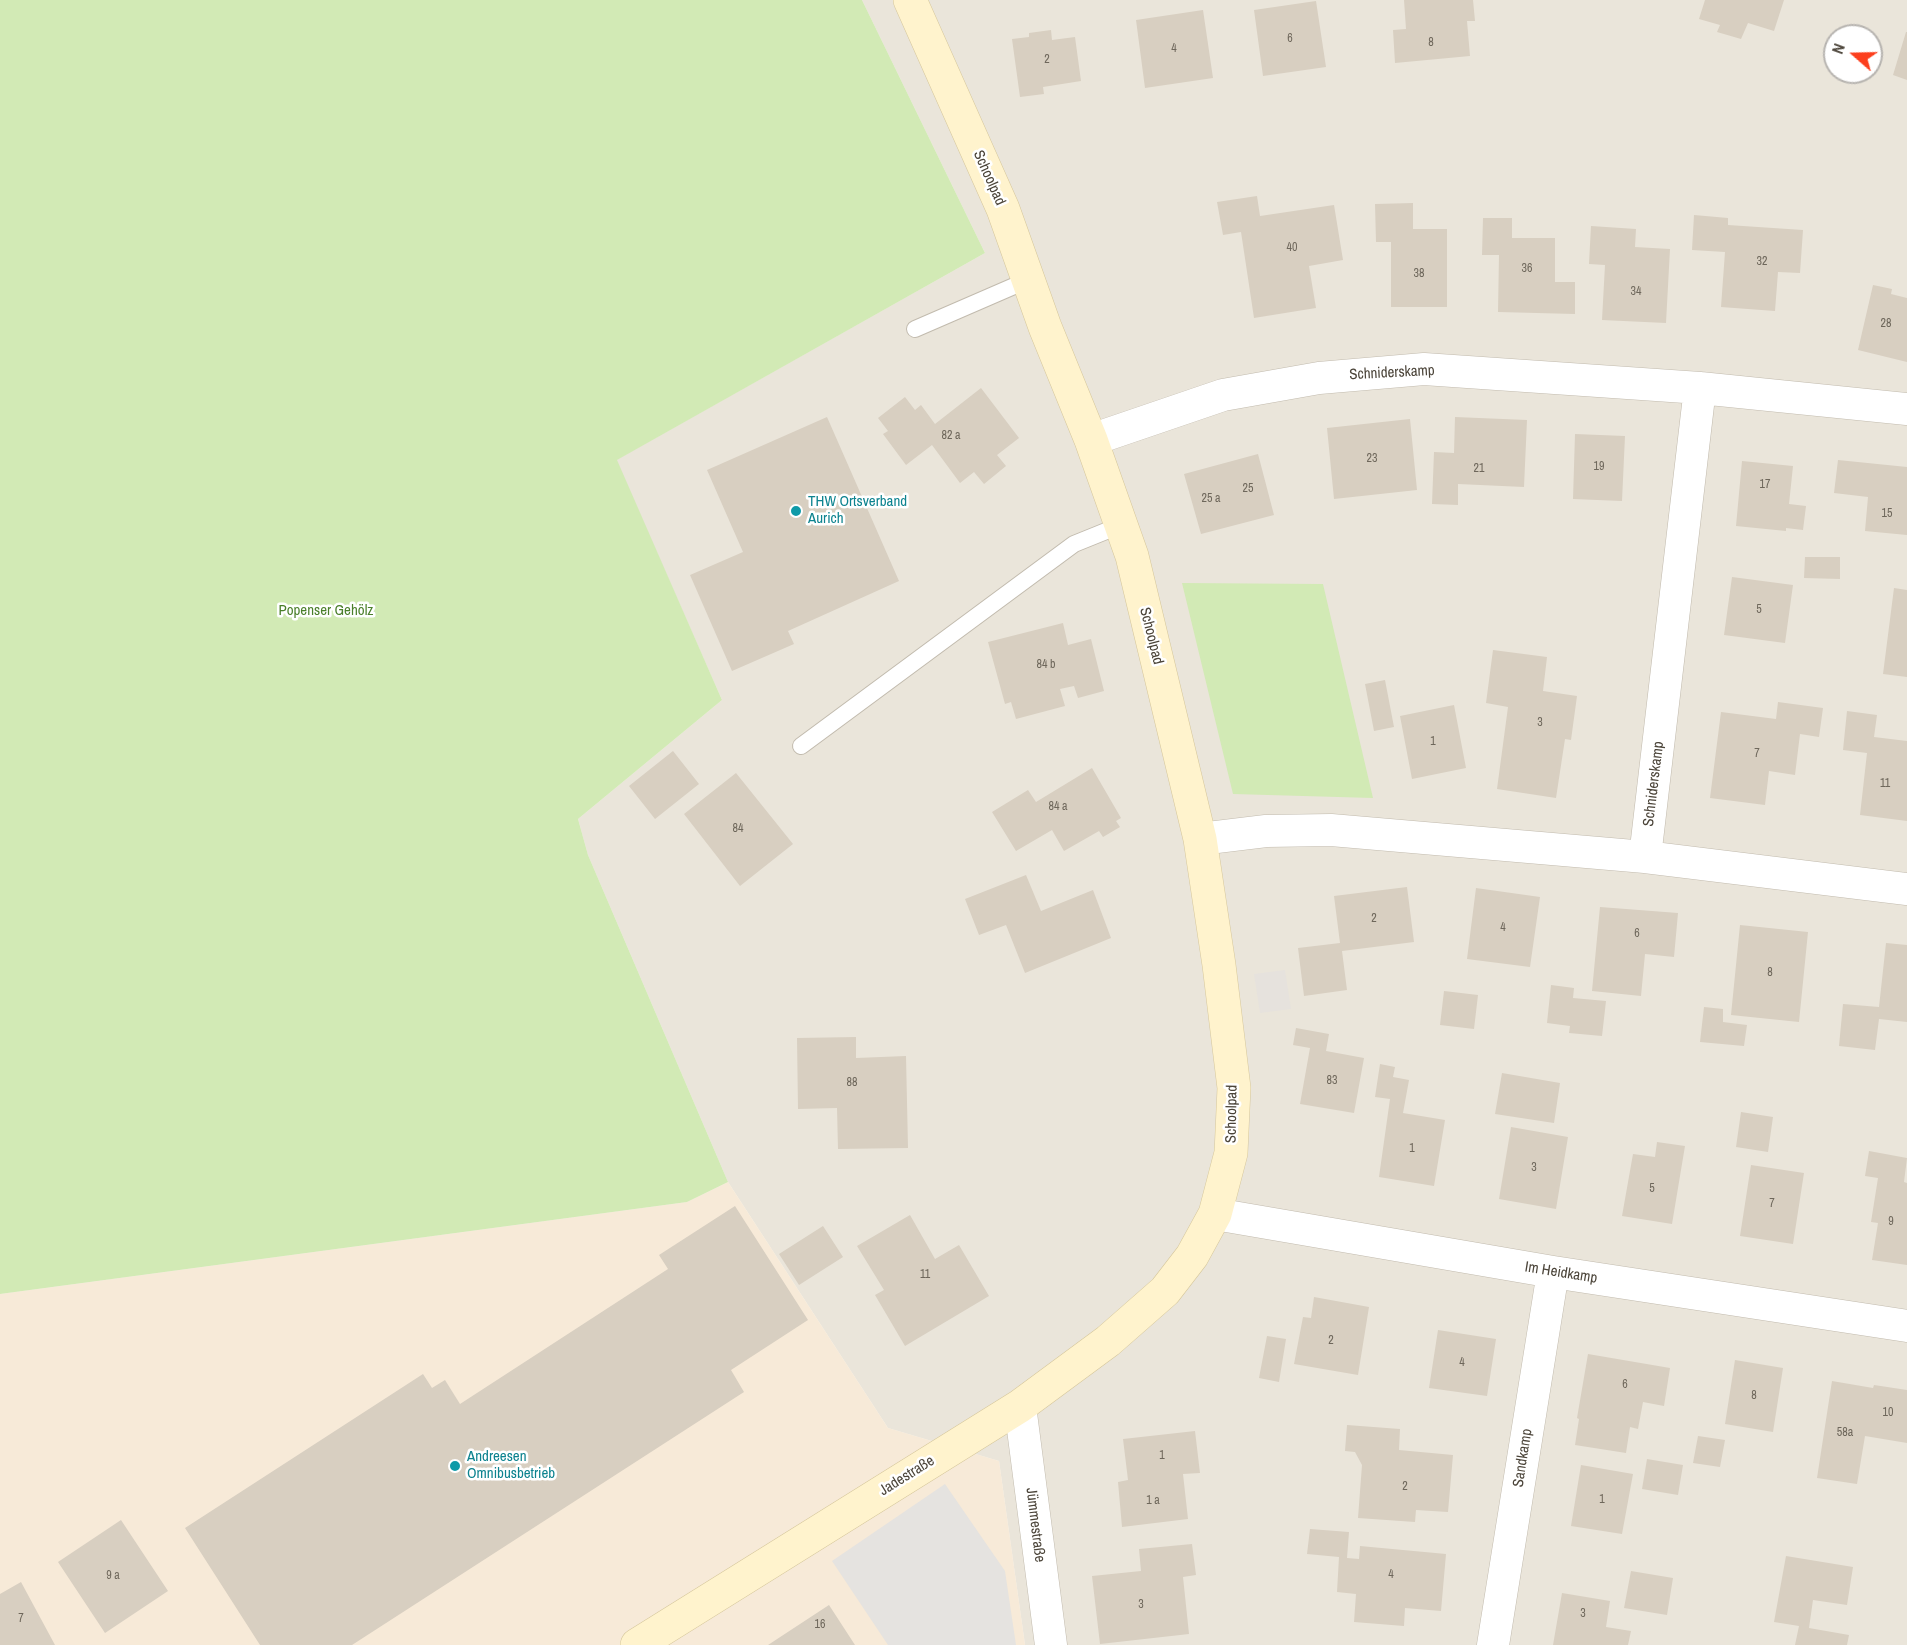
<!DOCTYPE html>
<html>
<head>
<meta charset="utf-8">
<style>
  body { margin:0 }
  #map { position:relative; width:1907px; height:1645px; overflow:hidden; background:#f6f3ec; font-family:"Archivo Narrow",sans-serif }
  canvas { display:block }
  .north { position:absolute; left:1823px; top:24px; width:60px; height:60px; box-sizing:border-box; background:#fff; border:2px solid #b7b4b0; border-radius:50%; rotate:290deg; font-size:16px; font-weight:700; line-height:24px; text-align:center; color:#4b4439 }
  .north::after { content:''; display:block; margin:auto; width:21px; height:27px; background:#fc3f1d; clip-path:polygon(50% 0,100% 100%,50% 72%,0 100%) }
</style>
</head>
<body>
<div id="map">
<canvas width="1907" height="1645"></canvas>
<div class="north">N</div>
</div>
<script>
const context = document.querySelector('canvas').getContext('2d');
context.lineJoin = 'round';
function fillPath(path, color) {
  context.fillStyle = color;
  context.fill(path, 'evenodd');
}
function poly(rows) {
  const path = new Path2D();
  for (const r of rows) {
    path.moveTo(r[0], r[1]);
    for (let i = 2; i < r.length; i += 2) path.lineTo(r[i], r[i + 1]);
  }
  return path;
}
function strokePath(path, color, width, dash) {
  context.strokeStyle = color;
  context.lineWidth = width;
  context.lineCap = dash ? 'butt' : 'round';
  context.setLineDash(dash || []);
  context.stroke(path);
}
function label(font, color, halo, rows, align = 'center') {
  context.font = font + ' "Archivo Narrow",sans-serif';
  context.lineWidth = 5;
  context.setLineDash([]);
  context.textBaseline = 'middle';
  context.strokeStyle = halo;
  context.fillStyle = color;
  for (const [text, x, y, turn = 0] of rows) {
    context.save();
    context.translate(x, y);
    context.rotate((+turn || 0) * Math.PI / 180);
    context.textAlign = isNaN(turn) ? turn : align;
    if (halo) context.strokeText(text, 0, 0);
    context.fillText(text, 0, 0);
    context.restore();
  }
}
const residential = poly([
  [862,0,1907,0,1907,1645,1025,1645,999,1461,888,1428,728,1182,588,855,578,819,722,700,616,460,985,253],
  [1835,36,1871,36,1871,72,1835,72]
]);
const commercial = poly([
  [728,1182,888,1428,999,1461,1025,1645,0,1645,0,1294,687,1202]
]);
const industrial = poly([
  [1285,970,1291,1009,1260,1013,1254,974]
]);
const green = poly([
  [0,0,862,0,985,253,617,460,722,700,578,819,588,855,728,1182,687,1202,0,1294],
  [1182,583,1323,584,1373,798,1233,794]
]);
const parking = poly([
  [945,1484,1005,1571,1016,1645,888,1645,832,1561]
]);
const building = poly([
  [1404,0,1473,0,1475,21,1467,21,1470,56,1395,63,1393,30,1406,29],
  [1705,0,1784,0,1774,31,1748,23,1741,39,1717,32,1720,25,1699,19],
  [1316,1,1326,67,1263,76,1254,10],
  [1203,10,1213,78,1145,88,1136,20],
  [1051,30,1052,40,1075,37,1081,81,1043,87,1044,94,1020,97,1012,39,1029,37,1029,33],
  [1906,32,1907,32,1907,80,1893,75],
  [1257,196,1260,216,1334,205,1343,260,1309,266,1316,308,1254,318,1241,232,1223,235,1217,202],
  [1413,203,1413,229,1447,229,1447,307,1391,307,1391,242,1376,242,1375,204],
  [1694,215,1728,218,1728,225,1803,230,1800,273,1778,272,1775,311,1721,307,1725,252,1692,250],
  [1483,218,1512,218,1512,238,1555,238,1555,282,1575,282,1575,314,1498,312,1499,255,1482,255],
  [1591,226,1636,229,1635,247,1670,249,1666,323,1602,320,1605,265,1589,264],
  [1873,285,1892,289,1891,294,1907,298,1907,362,1858,350],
  [981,388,1019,438,997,455,1006,466,984,484,974,472,960,483,932,445,906,465,883,434,888,431,878,418,905,397,915,410,921,405,935,424],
  [827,417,899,581,788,631,794,644,732,671,690,575,743,552,707,470],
  [1455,417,1527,420,1524,487,1458,484,1458,505,1432,504,1434,452,1454,453],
  [1410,419,1417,490,1334,499,1327,428],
  [1575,434,1625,436,1622,501,1573,499],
  [1258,454,1274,515,1201,534,1184,474],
  [1838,460,1907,467,1907,535,1865,531,1868,497,1834,493],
  [1742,461,1793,466,1789,504,1806,506,1803,530,1786,528,1786,531,1736,526],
  [1805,557,1840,557,1840,579,1804,578],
  [1732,577,1793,585,1785,643,1724,635],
  [1894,588,1907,590,1907,677,1883,674],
  [1063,623,1068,645,1091,639,1104,691,1078,698,1074,686,1060,689,1065,706,1016,719,1011,702,1005,704,988,642],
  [1493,650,1547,657,1543,691,1577,696,1571,740,1565,739,1556,798,1497,789,1508,707,1486,703],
  [1385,680,1394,727,1374,731,1365,684],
  [1778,702,1823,708,1819,737,1800,734,1795,775,1769,771,1765,805,1710,798,1721,712,1776,719],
  [1454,705,1466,768,1412,779,1400,716],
  [1847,711,1877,715,1874,737,1907,741,1907,821,1860,815,1867,753,1843,750],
  [673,751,699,784,655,819,629,786],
  [1092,768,1121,818,1116,821,1120,827,1103,837,1099,831,1064,851,1052,830,1016,851,992,812,1028,790,1036,802],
  [736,773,793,844,740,886,684,814],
  [1026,875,1041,911,1093,890,1111,938,1025,973,1006,925,979,935,965,899],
  [1407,887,1414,942,1342,951,1347,990,1304,996,1298,948,1340,943,1334,896],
  [1476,888,1540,897,1530,967,1467,959],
  [1600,907,1678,913,1674,957,1645,954,1641,996,1592,991],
  [1740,925,1808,932,1799,1022,1731,1015],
  [1886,943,1907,945,1907,1022,1879,1019,1875,1050,1839,1046,1843,1004,1879,1007],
  [1551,985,1574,988,1573,998,1606,1001,1602,1036,1569,1033,1570,1026,1547,1023],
  [1444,991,1478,995,1474,1029,1440,1025],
  [1704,1007,1723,1009,1723,1022,1747,1025,1744,1046,1700,1042],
  [1296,1028,1329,1034,1326,1051,1364,1058,1354,1113,1300,1104,1310,1048,1293,1045],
  [856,1037,856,1058,906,1056,908,1148,838,1149,837,1108,798,1109,797,1038],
  [1380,1064,1395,1067,1393,1077,1409,1080,1403,1113,1445,1120,1434,1186,1379,1177,1390,1099,1375,1097],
  [1502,1073,1560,1083,1554,1123,1495,1114],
  [1741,1112,1773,1117,1768,1152,1736,1147],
  [1511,1127,1568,1137,1556,1209,1499,1199],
  [1657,1142,1685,1146,1672,1224,1622,1216,1633,1154,1655,1157],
  [1869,1151,1907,1158,1904,1182,1907,1183,1907,1265,1872,1260,1878,1223,1871,1222,1878,1178,1865,1176],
  [1751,1165,1804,1173,1793,1244,1740,1236],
  [735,1206,808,1320,731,1370,744,1392,352,1645,260,1645,185,1528,423,1374,432,1388,445,1380,460,1404,668,1269,659,1255],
  [910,1215,935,1259,959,1245,989,1296,905,1346,875,1295,884,1290,857,1246],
  [823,1226,843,1257,799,1285,779,1254],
  [1314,1297,1369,1307,1358,1375,1294,1364,1303,1317,1311,1318],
  [1438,1330,1496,1339,1487,1396,1429,1388],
  [1267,1336,1286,1339,1279,1382,1259,1378],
  [1588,1354,1670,1368,1664,1406,1643,1402,1638,1429,1630,1427,1626,1453,1575,1445,1579,1419,1577,1418],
  [1735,1360,1783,1368,1773,1432,1725,1424],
  [1832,1381,1873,1388,1874,1385,1907,1390,1907,1443,1865,1436,1857,1484,1817,1478],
  [1347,1425,1400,1429,1399,1450,1453,1455,1448,1512,1416,1510,1415,1522,1358,1518,1362,1465,1355,1452,1345,1451],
  [1195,1431,1200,1473,1183,1474,1188,1519,1122,1527,1118,1482,1128,1480,1123,1439],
  [1698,1436,1725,1440,1720,1467,1693,1463],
  [1647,1459,1683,1465,1678,1495,1642,1489],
  [1581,1465,1633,1474,1622,1534,1571,1526],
  [121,1520,168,1591,105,1633,58,1562],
  [1310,1529,1349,1532,1347,1558,1359,1559,1360,1546,1446,1554,1441,1611,1405,1608,1404,1626,1354,1622,1356,1594,1337,1592,1339,1557,1307,1554],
  [1192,1544,1196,1575,1183,1577,1189,1634,1100,1644,1092,1576,1141,1571,1139,1549],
  [1786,1556,1853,1567,1847,1605,1813,1600,1809,1628,1849,1635,1847,1645,1795,1645,1799,1626,1774,1622],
  [1631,1571,1673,1578,1667,1615,1624,1608],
  [21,1582,55,1645,0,1645,0,1594],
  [1562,1593,1610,1601,1606,1627,1631,1631,1628,1645,1553,1645],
  [829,1605,855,1645,768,1645]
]);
const lane = poly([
  [915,329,1028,280],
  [801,746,1074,544,1121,525]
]);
const street = poly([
  [1091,440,1223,395,1319,378,1424,369,1700,388,1907,409],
  [1200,839,1266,831,1331,830,1645,857,1907,889],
  [1645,857,1700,388],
  [1215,1214,1553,1272,1907,1326],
  [1020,1406,1051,1645],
  [1493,1645,1553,1272]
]);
const secondary = poly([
  [637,1645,1020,1406,1108,1341,1165,1291,1192,1256,1215,1214,1231,1153,1234,1088,1219,965,1200,839,1132,556,1091,440,1045,327,1003,209,910,0]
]);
const markers = [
  [796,511,6,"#0f9aa8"],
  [455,1466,6,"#0f9aa8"]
];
const numberNames = [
  ["6",1290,39],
  ["8",1431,43],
  ["4",1174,49],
  ["2",1047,60],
  ["40",1292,248],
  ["32",1762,262],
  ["36",1527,269],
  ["38",1419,274],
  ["34",1636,292],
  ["28",1886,324],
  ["82 a",951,436],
  ["23",1372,459],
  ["19",1599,467],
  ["21",1479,469],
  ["17",1765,485],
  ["25",1248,489],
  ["25 a",1211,499],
  ["15",1887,514],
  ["5",1759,610],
  ["84 b",1046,665],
  ["3",1540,723],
  ["1",1433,742],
  ["7",1757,754],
  ["11",1885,784],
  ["84 a",1058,807],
  ["84",738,829],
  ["2",1374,919],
  ["4",1503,928],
  ["6",1637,934],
  ["8",1770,973],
  ["83",1332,1081],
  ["88",852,1083],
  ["1",1412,1149],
  ["3",1534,1168],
  ["5",1652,1189],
  ["7",1772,1204],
  ["9",1891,1222],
  ["11",925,1275],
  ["2",1331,1341],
  ["4",1462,1363],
  ["6",1625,1385],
  ["8",1754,1396],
  ["10",1888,1413],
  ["58a",1845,1433],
  ["1",1162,1456],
  ["2",1405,1487],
  ["1",1602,1500],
  ["1 a",1153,1501],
  ["4",1391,1575],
  ["9 a",113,1576],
  ["3",1141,1605],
  ["3",1583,1614],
  ["7",21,1619],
  ["16",820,1625]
];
const streetNames = [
  ["Schoolpad",989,178,66],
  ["Schniderskamp",1392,373,-3],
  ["Schoolpad",1151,636,76],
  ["Schniderskamp",1654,784,-83],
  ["Schoolpad",1232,1114,-89],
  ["Im Heidkamp",1561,1273,9],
  ["Sandkamp",1523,1458,-81],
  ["Jadestraße",907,1476,-32],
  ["Jümmestraße",1035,1525,83]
];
const cultureNames = [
  ["THW Ortsverband",808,502],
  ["Aurich",808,519],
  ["Andreesen",467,1457],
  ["Omnibusbetrieb",467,1474]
];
const parkNames = [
  ["Popenser Gehölz",326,611]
];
fillPath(residential, '#eae5da');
fillPath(commercial, '#f7ead8');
fillPath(industrial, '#e6e2dd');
fillPath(green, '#d2eab5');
fillPath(parking, '#e5e3e0');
fillPath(building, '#d8cfc1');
strokePath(lane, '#c2bbae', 18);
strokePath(street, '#c2bbae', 33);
strokePath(secondary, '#d6c79b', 34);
strokePath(lane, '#fff', 16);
strokePath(street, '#fff', 32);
strokePath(secondary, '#fff3cd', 33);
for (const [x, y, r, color] of markers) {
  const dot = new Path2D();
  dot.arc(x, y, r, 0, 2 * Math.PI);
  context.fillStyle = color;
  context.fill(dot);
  strokePath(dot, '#fff', 2);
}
label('12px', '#6e675b', null, numberNames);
label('15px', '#4b4439', '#fff', streetNames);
label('15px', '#0d838f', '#fff', cultureNames, 'left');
label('15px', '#4a7f2a', '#fff', parkNames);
</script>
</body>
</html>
